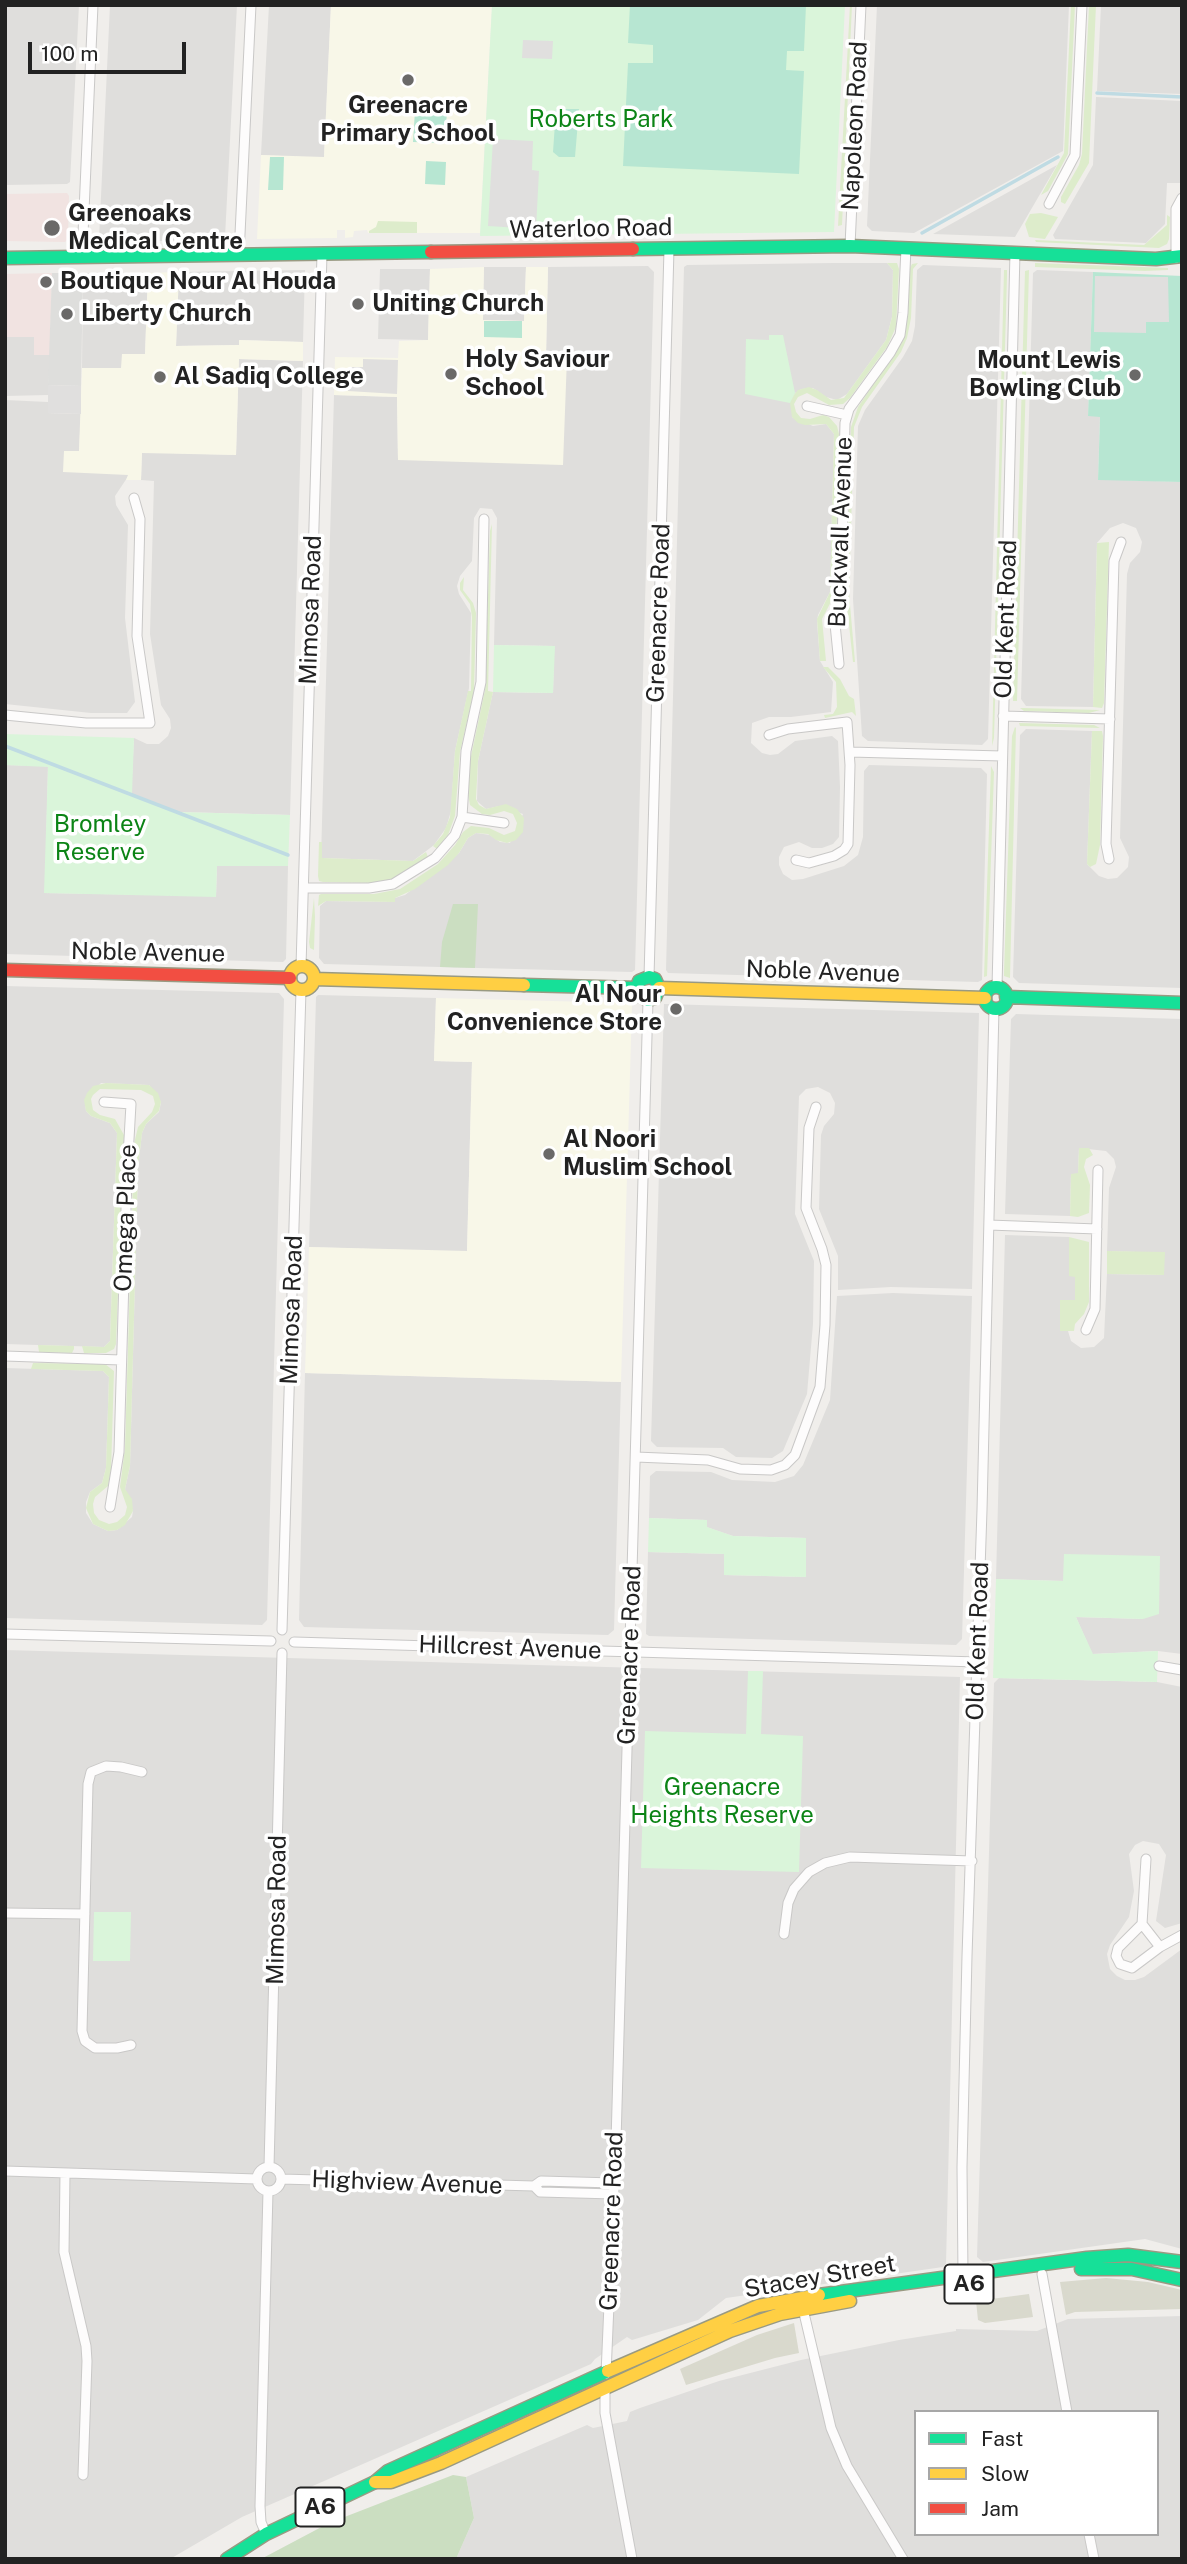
<!DOCTYPE html>
<html>
<head>
<meta charset="utf-8">
<style>
  body { margin:0 }
  #map { position:relative; width:1187px; height:2564px; overflow:hidden; background:#f0eeeb; font-family:"Public Sans",sans-serif }
  canvas { display:block }
  .frame { position:absolute; inset:0; border:7px solid #222; pointer-events:none }
  .legend { position:absolute; left:914px; top:2410px; width:245px; height:126px; box-sizing:border-box; background:#fff; border:2px solid #a7a7a7; margin:0; padding:9px 12px; list-style:none; font-size:21px; color:#222 }
  .legend li { display:flex; align-items:center; gap:14px; height:35px }
  .legend b { width:35px; border:2px solid #a7a7a7 }
  .scale { position:absolute; left:28px; top:42px; width:158px; height:32px; box-sizing:border-box; border:4px solid #222; border-top:0; padding-left:9px; font-size:21px; line-height:24px; white-space:nowrap; color:#222; -webkit-text-stroke:5px #fff; paint-order:stroke }
</style>
</head>
<body>
<div id="map">
<canvas width="1187" height="2564"></canvas>
<div class="frame"></div>
<ul class="legend">
<li><b style="height:9px;background:#16e098"></b>Fast</li>
<li><b style="height:9px;background:#ffcf43"></b>Slow</li>
<li><b style="height:9px;background:#f24e42"></b>Jam</li>
</ul>
<div class="scale">100 m</div>
</div>
<script>
const context = document.querySelector('canvas').getContext('2d');
context.lineJoin = 'round';
function fillPath(path, color) {
  context.fillStyle = color;
  context.fill(path, 'evenodd');
}
function poly(rows) {
  const path = new Path2D();
  for (const r of rows) {
    if (r.length === 3) {
      path.moveTo(r[0] + r[2], r[1]);
      path.arc(r[0], r[1], r[2], 0, 2 * Math.PI);
      continue;
    }
    path.moveTo(r[0], r[1]);
    for (let i = 2; i < r.length; i += 2) path.lineTo(r[i], r[i + 1]);
  }
  return path;
}
function strokePath(path, color, width, dash) {
  context.strokeStyle = color;
  context.lineWidth = width;
  context.lineCap = dash ? 'butt' : 'round';
  context.setLineDash(dash || []);
  context.stroke(path);
}
function label(font, color, halo, rows, align = 'center') {
  context.font = font + ' "Public Sans",sans-serif';
  context.lineWidth = 7;
  context.setLineDash([]);
  context.textBaseline = 'middle';
  context.strokeStyle = halo;
  context.fillStyle = color;
  for (const [text, x, y, turn = 0] of rows) {
    context.save();
    context.translate(x, y);
    context.rotate((+turn || 0) * Math.PI / 180);
    context.textAlign = isNaN(turn) ? turn : align;
    if (halo) context.strokeText(text, 0, 0);
    context.fillText(text, 0, 0);
    context.restore();
  }
}
const residential = poly([
  [5,5,79,5,70,182,67,184,5,185],
  [110,5,237,5,225,237,223,240,101,242,99,239],
  [269,5,331,5,324,158,261,155],
  [877,5,1069,5,1063,151,914,233,872,231,867,226],
  [1101,5,1182,5,1182,94,1097,91],
  [1096,97,1182,101,1182,183,1167,183,1165,224,1146,243,1055,239,1053,235,1093,165],
  [1057,165,1015,237,933,234],
  [833,263,887,263,893,270,892,317,886,340,847,394,837,400,826,397,813,388,802,389,795,393,792,417,813,426,826,424,834,434,830,592,818,615,817,622,820,661,833,682,831,712,791,717,769,717,752,723,751,743,762,753,770,755,778,754,795,741,832,736,838,741,840,787,839,837,833,844,822,848,812,848,799,842,784,847,779,857,779,865,783,874,792,880,803,879,844,866,858,855,863,837,864,771,869,765,981,768,987,774,982,980,978,982,668,973,666,970,684,267,687,265],
  [923,265,1001,268,988,739,982,745,868,741,862,736,853,599,858,426,865,410,903,357,912,341,915,326,917,270],
  [648,266,654,272,635,970,632,972,324,964,319,958,320,906,326,901,395,902,395,898,405,895,459,853,468,838,476,833,490,835,500,842,510,843,523,814,500,806,486,809,477,801,478,761,491,701,493,692,553,693,554,646,494,645,497,518,492,509,480,508,474,518,472,561,460,576,457,586,459,594,471,613,469,688,455,751,451,811,446,828,434,845,413,861,321,858,334,395,397,397,398,460,566,357,546,356,548,267],
  [484,267,526,267,524,321,482,320],
  [380,269,430,269,428,340,378,339],
  [305,270,303,342,240,340,239,345,176,346,179,272],
  [1037,270,1093,272,1088,416,1100,416,1098,479,1182,482,1182,988,1019,983,1013,977,1020,735,1026,729,1092,731,1087,864,1099,876,1108,879,1117,878,1128,867,1129,857,1120,838,1127,574,1130,563,1140,552,1142,542,1136,528,1123,523,1110,528,1097,543,1093,707,1026,706,1021,699,1033,273],
  [83,273,148,273,145,355,121,368,82,368],
  [5,337,35,337,34,354,50,355,48,395,5,396],
  [239,359,303,361,290,815,179,812,131,794,134,738,147,744,159,744,168,736,171,728,170,719,161,705,150,634,154,481,141,480,142,452,236,455],
  [5,400,48,402,48,413,81,414,79,451,129,475,115,496,116,505,128,525,125,618,135,702,127,713,91,713,5,704],
  [5,765,48,766,45,893,216,896,217,866,288,866,286,959,283,962,5,954],
  [5,986,279,993,284,999,267,1620,262,1625,5,1618,5,1368,103,1371,109,1377,106,1468,102,1483,90,1492,86,1502,86,1513,93,1524,108,1531,117,1530,132,1517,133,1511,125,1489,130,1466,138,1168,142,1133,146,1124,159,1112,161,1102,149,1085,101,1083,85,1100,86,1111,91,1116,110,1123,117,1133,110,1341,104,1347,5,1344],
  [318,995,436,998,434,1061,472,1062,467,1252,309,1247,316,997],
  [664,1004,979,1013,972,1289,891,1287,838,1290,838,1256,819,1209,821,1135,824,1126,834,1114,835,1103,830,1093,818,1087,806,1089,799,1096,795,1214,814,1261,813,1324,807,1394,783,1451,772,1458,736,1457,723,1448,657,1447,651,1441],
  [1016,1014,1182,1019,1182,1654,1158,1651,1092,1654,1076,1617,1143,1619,1065,1554,1064,1581,996,1579,1005,1235,1069,1237,1069,1275,1075,1276,1075,1300,1060,1331,1068,1331,1071,1341,1081,1348,1094,1347,1104,1338,1107,1274,1164,1275,1164,1253,1107,1251,1109,1188,1116,1167,1114,1159,1106,1151,1079,1148,1078,1174,1071,1174,1070,1216,1005,1214,1011,1019],
  [893,1293,972,1296,962,1639,956,1645,649,1636,646,1634,648,1552,725,1554,725,1575,806,1577,806,1538,733,1536,706,1527,706,1520,649,1518,650,1476,656,1471,711,1472,732,1480,775,1482,794,1476,803,1465,830,1400,837,1296],
  [305,1373,621,1382,614,1630,608,1635,304,1627,299,1620],
  [5,1650,960,1677,946,2264,943,2267,726,2298,698,2320,632,2340,627,2337,595,2359,591,2364,242,2517,170,2559,5,2559],
  [999,1678,1157,1682,1182,1687,1182,1923,1165,1928,1156,1921,1166,1855,1159,1844,1143,1841,1135,1845,1129,1854,1134,1891,1129,1917,1110,1945,1107,1954,1110,1969,1117,1976,1125,1980,1135,1980,1144,1977,1182,1949,1182,2249,1145,2239,983,2262,977,2257,994,1683],
  [1182,2316,1182,2559,456,2559,474,2518,466,2477,587,2425,593,2428,627,2421,630,2412,640,2408,719,2381,801,2360,899,2340,956,2331,956,2329,1037,2331,1068,2319],
  [916,2412,1157,2412,1157,2534,916,2534]
]);
const commercial = poly([
  [67,193,69,196,68,239,65,242,5,241,5,194],
  [52,273,50,355,34,355,34,337,5,337,5,274]
]);
const education = poly([
  [331,5,492,5,480,233,368,233,367,230,354,231,353,237,345,238,345,230,337,230,337,238,257,239,261,155,324,157],
  [484,267,483,320,524,321,526,267,548,267,546,356,567,357,563,465,398,460,397,397,334,395,335,357,398,358,399,341,428,340,430,269],
  [179,272,176,346,239,345,239,340,303,342,303,361,239,359,236,455,142,453,141,480,126,480,128,475,63,472,64,451,79,451,82,368,121,368,122,354,145,354,148,273],
  [436,998,629,1003,632,1005,621,1382,305,1373,309,1247,467,1251,472,1062,434,1061]
]);
const religious = poly([
  [52,273,83,273,81,386,48,385]
]);
const construction = poly([
  [1106,2278,1148,2282,1182,2290,1182,2309,1075,2312,1066,2315,1060,2282],
  [1029,2294,1033,2317,985,2323,978,2320,976,2301],
  [794,2323,799,2353,775,2358,686,2385,680,2369,757,2335]
]);
const grass = poly([
  [850,5,852,5,842,225,838,226],
  [1071,5,1075,5,1068,154,1048,191,1041,195,1064,153],
  [1089,5,1096,5,1089,163,1065,204,1061,202,1061,197,1079,165,1082,154],
  [1041,213,1058,217,1045,239,1029,237,1025,224,1030,214],
  [1167,215,1170,217,1169,239,1167,244,1159,248,1036,242,1035,240,1144,245,1167,225],
  [378,221,417,222,417,233,369,233,369,231,376,227],
  [887,263,897,263,899,269,896,327,887,347,850,398,843,404,829,405,807,393,798,397,794,404,796,412,801,418,810,419,823,415,829,417,837,426,839,434,835,594,822,619,826,661,820,661,817,619,830,592,834,434,826,424,805,425,798,423,792,417,790,403,793,396,798,390,809,387,817,390,831,400,844,398,886,340,892,317,893,270],
  [918,263,913,269,911,318,907,338,901,352,862,407,854,427,849,593,855,662,853,662,846,597,851,427,858,407,903,340,907,321,910,268,912,264],
  [1035,263,1168,268,1168,270,1145,271,1035,267],
  [1004,270,1007,270,1007,276,994,738,992,746],
  [1029,270,1017,701,1013,701,1025,271],
  [492,524,488,691,493,692,478,761,476,799,479,805,486,809,506,804,517,809,524,818,523,832,516,840,507,843,496,840,488,834,476,833,468,838,459,853,448,865,415,889,395,898,395,902,326,901,318,906,319,895,321,894,374,894,400,889,438,864,455,845,463,832,471,826,489,828,504,835,515,831,517,823,513,814,504,811,490,815,482,814,470,805,468,794,470,761,485,690,490,531],
  [1109,542,1104,703,1102,708,1093,707,1097,543],
  [464,577,463,590,473,603,476,613,474,691,460,752,455,816,448,835,437,849,433,846,443,834,450,817,455,751,468,691,471,691,472,617,470,604,460,590,460,583],
  [823,667,828,667,840,679,849,696,854,699,856,716,852,712,825,718,824,715,833,714,837,707,836,682],
  [1020,708,1024,708,1100,710,1089,713,1024,711],
  [1019,723,1094,725,1100,728,1020,726],
  [1015,727,1016,728,1010,978,1004,976,1004,972,1012,736],
  [1092,731,1102,731,1103,736,1100,845,1096,864,1090,867,1087,864],
  [991,766,994,772,987,976,984,977],
  [319,842,322,842,322,858,413,861,426,852,428,857,398,877,387,881,373,883,323,882,319,881,318,876],
  [314,898,315,917,314,950,310,948,309,942],
  [106,1083,149,1085,158,1093,161,1102,159,1111,146,1124,142,1133,138,1168,130,1466,125,1489,132,1499,133,1511,125,1525,117,1530,108,1531,93,1524,86,1508,90,1492,102,1483,106,1468,109,1377,103,1371,31,1369,33,1363,105,1364,114,1371,111,1471,108,1486,95,1497,93,1504,94,1513,99,1520,109,1524,117,1522,125,1515,127,1507,120,1487,125,1448,134,1144,138,1127,152,1112,155,1104,153,1096,141,1090,100,1089,93,1095,91,1099,93,1110,100,1115,115,1119,124,1135,116,1344,114,1349,106,1353,84,1353,82,1346,104,1347,110,1341,117,1133,110,1123,91,1116,86,1111,84,1100,87,1093,93,1086],
  [1079,1148,1089,1148,1093,1155,1086,1159,1084,1167,1090,1185,1089,1213,1078,1217,1070,1216,1071,1174,1078,1173],
  [1069,1237,1089,1242,1089,1302,1084,1314,1075,1324,1074,1331,1060,1331,1060,1300,1075,1300,1075,1277,1069,1276],
  [1107,1251,1165,1252,1164,1275,1107,1274],
  [38,1345,74,1346,74,1349,72,1353,39,1352]
]);
const forest = poly([
  [453,904,478,904,475,968,440,967,442,942],
  [453,2475,466,2477,474,2518,456,2559,261,2559,329,2523]
]);
const park = poly([
  [492,5,845,5,834,232,480,236],
  [769,335,783,335,795,393,790,403,745,394,746,339,769,340],
  [494,645,555,646,553,693,493,692],
  [5,734,134,738,132,794,179,812,290,815,288,866,217,866,216,897,44,893,48,767,5,765],
  [649,1518,707,1520,707,1527,733,1536,806,1538,806,1577,724,1575,724,1554,648,1552],
  [1064,1554,1160,1556,1159,1614,1143,1619,1076,1617,1093,1654,1158,1651,1157,1682,993,1678,996,1579,1063,1581],
  [748,1671,763,1671,761,1734,803,1736,799,1872,641,1868,645,1731,746,1734],
  [94,1912,131,1912,130,1961,93,1961]
]);
const pitch = poly([
  [630,5,806,5,804,51,787,51,786,70,804,71,799,174,623,166,628,63,653,63,653,45,628,43],
  [556,109,579,109,575,157,559,157,553,152],
  [415,110,447,111,445,143,413,142],
  [270,157,284,157,283,190,268,190],
  [426,161,446,162,445,185,425,184],
  [1093,272,1182,276,1182,482,1098,480,1100,417,1088,416],
  [484,321,522,321,522,338,484,337]
]);
const parking = poly([
  [523,40,553,41,552,59,522,58],
  [493,139,533,141,532,170,539,171,536,229,488,226],
  [1095,276,1168,277,1169,322,1146,322,1146,333,1094,332],
  [363,359,398,360,397,394,348,391,349,367,363,367],
  [48,385,81,386,81,414,48,413]
]);
const stream = poly([
  [1097,93,1182,97],
  [922,233,1058,157],
  [5,746,288,855]
]);
const street = poly([
  [1049,204,1075,155,1082,5],
  [850,246,861,5],
  [239,255,251,5],
  [82,257,93,5],
  [1176,258,1176,209,1182,198],
  [807,406,847,415],
  [839,664,835,624,841,587,845,423,849,409,890,353,900,335,903,313,906,248],
  [5,715,86,723,150,723,137,636,140,519,134,498],
  [1003,716,1110,719],
  [769,735,788,729,847,722,850,765,848,844,844,850,834,856,809,863,796,860],
  [850,752,1002,756],
  [462,817,504,823],
  [1109,859,1106,844,1114,561,1121,542],
  [304,888,369,888,393,884,435,858,455,835,462,817,466,751,481,682,484,519],
  [301,966,322,254],
  [649,977,669,249],
  [997,987,1015,252],
  [104,1102,131,1104,127,1174,119,1452,110,1507],
  [989,1225,1097,1229],
  [1086,1330,1095,1309,1098,1170],
  [5,1356,121,1360],
  [636,1457,708,1460,740,1469,771,1470,785,1465,795,1455,820,1387,825,1325,826,1265,822,1249,806,1208,809,1128,816,1107],
  [282,1630,301,990],
  [5,1634,271,1641],
  [294,1642,978,1662],
  [1159,1666,1182,1670],
  [1146,1859,1142,1924,1160,1947,1182,1935],
  [5,1913,85,1914],
  [1142,1924,1118,1948,1116,1956,1120,1964,1132,1968,1160,1947],
  [784,1934,788,1903,794,1889,809,1872,825,1863,850,1857,972,1861],
  [131,2045,117,2048,95,2048,85,2041,82,2031,88,1784,91,1772,106,1766,121,1767,142,1772],
  [269,2167,282,1653],
  [269,2179,12],
  [5,2171,257,2179],
  [65,2173,64,2252,86,2346,87,2361,83,2475],
  [281,2179,534,2186,540,2192,614,2194],
  [534,2186,541,2181,614,2183],
  [1042,2274,1067,2412],
  [963,2275,962,2167,967,1956,982,1510,994,1008],
  [803,2309,831,2428,847,2466,903,2559],
  [606,2374,616,2142,648,1000],
  [605,2388,605,2413,632,2559],
  [266,2534,261,2522,260,2506,268,2191],
  [1089,2534,1094,2559]
]);
const fast = poly([
  [633,249,850,246,1156,259,1182,256],
  [5,258,431,252],
  [524,985,637,988],
  [996,998,11],
  [637,988,638,995,648,1000,655,998,659,988],
  [637,988,639,981,649,977,655,979,659,988],
  [1006,997,1182,1003],
  [1081,2269,1132,2269,1182,2280],
  [819,2295,1087,2258,1128,2255,1182,2262],
  [227,2559,266,2534,375,2482,388,2471,608,2371]
]);
const slow = poly([
  [302,978,12],
  [314,979,524,985],
  [659,988,985,998],
  [608,2371,758,2306,819,2295],
  [375,2482,391,2482,441,2463,730,2331,780,2314,850,2301]
]);
const jam = poly([
  [431,252,633,249],
  [5,970,290,978]
]);
const markers = [
  [408,80,7,"#6a6968"],
  [52,228,9,"#6a6968"],
  [46,282,7,"#6a6968"],
  [358,304,7,"#6a6968"],
  [67,314,7,"#6a6968"],
  [451,374,7,"#6a6968"],
  [1135,375,7,"#6a6968"],
  [160,377,7,"#6a6968"],
  [676,1009,7,"#6a6968"],
  [549,1154,7,"#6a6968"]
];
const shields = [
  [969,2284,49],
  [320,2507,49]
];
const shieldNames = [
  ["A6",969,2284],
  ["A6",320,2507]
];
const poiNames = [
  ["Greenacre",408,106,"center"],
  ["Primary School",408,134,"center"],
  ["Greenoaks",68,214],
  ["Medical Centre",68,242],
  ["Boutique Nour Al Houda",60,282],
  ["Uniting Church",372,304],
  ["Liberty Church",81,314],
  ["Holy Saviour",465,360],
  ["School",465,388],
  ["Mount Lewis",1121,361,"right"],
  ["Bowling Club",1121,389,"right"],
  ["Al Sadiq College",174,377],
  ["Al Nour",662,995,"right"],
  ["Convenience Store",662,1023,"right"],
  ["Al Noori",563,1140],
  ["Muslim School",563,1168]
];
const parkNames = [
  ["Roberts Park",601,120],
  ["Bromley",100,825],
  ["Reserve",100,853],
  ["Greenacre",722,1788],
  ["Heights Reserve",722,1816]
];
const streetNames = [
  ["Napoleon Road",855,126,-87],
  ["Waterloo Road",591,229,-1],
  ["Buckwall Avenue",841,532,-88],
  ["Mimosa Road",311,610,-88],
  ["Greenacre Road",659,613,-88],
  ["Old Kent Road",1006,619,-88],
  ["Noble Avenue",148,953,1],
  ["Noble Avenue",823,972,2],
  ["Omega Place",126,1218,-88],
  ["Mimosa Road",292,1310,-88],
  ["Old Kent Road",978,1641,-88],
  ["Hillcrest Avenue",510,1648,2],
  ["Greenacre Road",630,1655,-88],
  ["Mimosa Road",277,1910,-89],
  ["Highview Avenue",407,2183,2],
  ["Greenacre Road",612,2221,-88],
  ["Stacey Street",820,2277,-10]
];
fillPath(residential, '#dfdedc');
fillPath(commercial, '#f1e3e1');
fillPath(education, '#f8f7e8');
fillPath(religious, '#dededc');
fillPath(construction, '#d9d9cd');
fillPath(grass, '#ddeccb');
fillPath(forest, '#cbdec1');
fillPath(park, '#daf5da');
fillPath(pitch, '#b7e6d2');
fillPath(parking, '#e0dfde');
strokePath(stream, '#bfdbe3', 3.5);
strokePath(street, '#c9c8c7', 11);
strokePath(fast, '#999a82', 15);
strokePath(slow, '#999a82', 15);
strokePath(jam, '#999a82', 15);
strokePath(street, '#fdfcfc', 9);
strokePath(fast, '#16e098', 12);
strokePath(slow, '#ffcf43', 12);
strokePath(jam, '#f24e42', 12);
for (const [x, y, r, color] of markers) {
  const dot = new Path2D();
  dot.arc(x, y, r, 0, 2 * Math.PI);
  context.fillStyle = color;
  context.fill(dot);
  strokePath(dot, '#fff', 2.5);
}
for (const [x, y, w] of shields) {
  const box = new Path2D();
  box.roundRect(x - w / 2, y - 19.5, w, 39, 5);
  context.fillStyle = '#fff';
  context.fill(box);
  strokePath(box, '#222', 2);
}
label('bold 23px', '#222', null, shieldNames);
label('bold 24px', '#222', '#fff', poiNames, 'left');
label('24px', '#0c8416', '#fff', parkNames);
label('24px', '#222', '#fff', streetNames);
</script>
</body>
</html>
